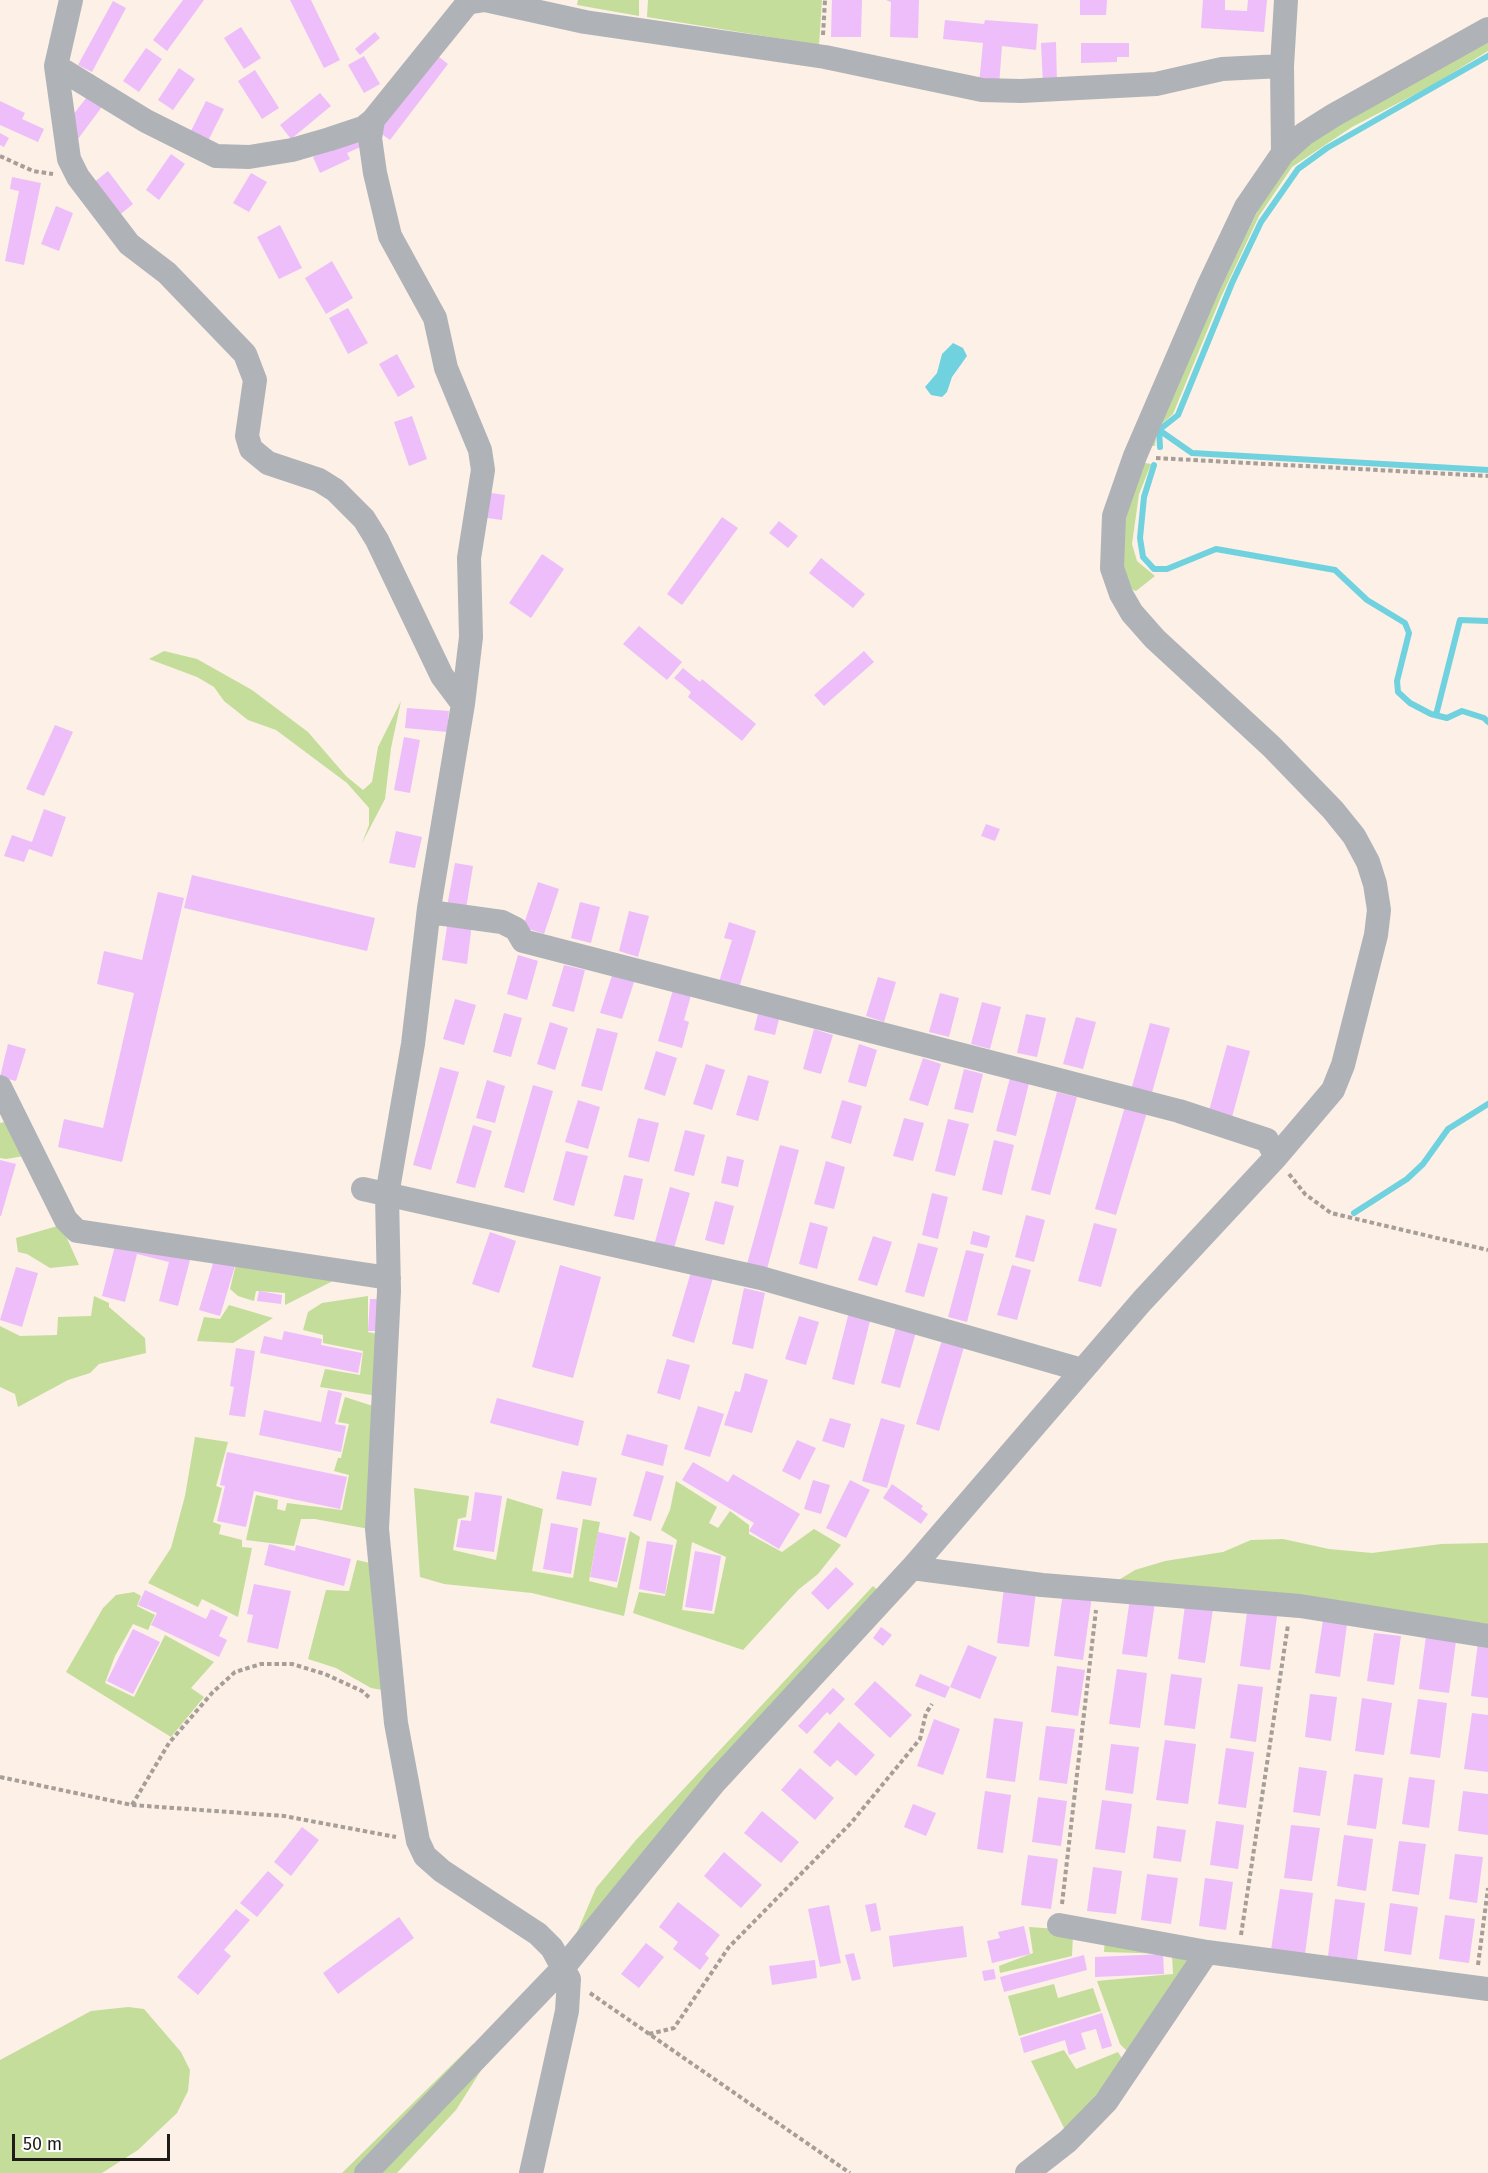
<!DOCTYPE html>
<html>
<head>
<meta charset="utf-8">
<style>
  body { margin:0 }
  #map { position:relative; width:1488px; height:2173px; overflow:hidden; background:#fcf0e7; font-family:"Fira Sans",sans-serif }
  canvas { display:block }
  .scale { position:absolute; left:12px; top:2134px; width:158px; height:27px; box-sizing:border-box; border:3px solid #1f1b18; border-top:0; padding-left:8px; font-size:18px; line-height:21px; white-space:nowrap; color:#1f1b18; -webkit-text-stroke:4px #fff; paint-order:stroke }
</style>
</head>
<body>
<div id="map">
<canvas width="1488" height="2173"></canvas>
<div class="scale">50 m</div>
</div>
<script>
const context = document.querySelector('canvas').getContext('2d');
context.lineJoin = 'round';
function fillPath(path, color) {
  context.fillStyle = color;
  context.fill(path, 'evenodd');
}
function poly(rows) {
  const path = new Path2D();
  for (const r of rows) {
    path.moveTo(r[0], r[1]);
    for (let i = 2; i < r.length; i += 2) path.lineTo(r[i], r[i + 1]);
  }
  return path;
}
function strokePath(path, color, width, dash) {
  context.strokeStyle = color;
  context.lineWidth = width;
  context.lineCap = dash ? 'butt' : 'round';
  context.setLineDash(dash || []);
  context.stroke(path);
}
const green = poly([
  [578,0,639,0,639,16,577,5],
  [648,0,822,0,819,45,647,17],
  [1488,40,1488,51,1431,86,1352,127,1292,167,1259,216,1221,297,1173,414,1157,428,1155,446,1145,445,1273,179,1314,138],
  [1139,462,1151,464,1139,494,1132,544,1137,561,1155,576,1136,591,1126,587,1118,542],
  [164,651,197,659,252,690,308,732,346,776,363,790,372,782,378,747,401,701,391,748,385,799,362,843,369,825,369,808,347,783,276,730,248,720,224,701,214,687,197,677,149,659],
  [9,1121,24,1156,6,1159,0,1158,0,1123],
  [61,1225,79,1265,50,1268,27,1254,18,1252,16,1238],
  [237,1260,337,1279,285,1305,285,1293,256,1291,254,1301,238,1296,230,1289],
  [94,1296,109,1303,109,1307,145,1338,146,1353,99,1364,90,1373,68,1380,18,1407,15,1394,0,1387,0,1326,20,1336,57,1335,58,1317,91,1316],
  [368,1296,368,1332,382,1335,378,1396,320,1387,325,1369,360,1375,363,1351,323,1343,323,1335,303,1330,308,1312,322,1303],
  [229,1305,273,1318,233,1343,197,1341,204,1317,220,1319],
  [345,1397,376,1407,369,1529,315,1519,301,1519,294,1546,246,1540,256,1495,278,1500,277,1509,285,1511,287,1503,342,1510,349,1475,334,1471,338,1458,341,1458,349,1424,338,1422],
  [195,1437,228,1442,216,1486,222,1488,213,1522,221,1525,219,1534,242,1540,242,1547,252,1548,238,1617,202,1599,198,1607,148,1583,171,1548,185,1496],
  [676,1481,717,1507,709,1523,718,1528,730,1511,749,1525,749,1534,782,1552,814,1529,841,1545,818,1574,798,1590,743,1650,633,1613,639,1592,665,1596,677,1540,661,1530,670,1510],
  [692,1542,726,1557,714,1614,682,1610],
  [414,1488,469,1496,466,1517,458,1519,453,1550,496,1560,507,1498,543,1509,532,1571,573,1578,583,1519,600,1522,589,1581,617,1588,630,1531,640,1537,624,1616,532,1593,444,1584,420,1577],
  [1283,1539,1329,1549,1372,1553,1441,1544,1488,1543,1488,1629,1112,1584,1135,1570,1165,1561,1223,1552,1251,1540],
  [357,1560,374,1564,382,1690,371,1688,336,1668,308,1659,326,1590,349,1591],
  [873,1586,881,1593,569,1951,596,1888,636,1840],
  [134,1592,141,1596,137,1606,155,1615,148,1630,133,1624,115,1656,105,1683,134,1697,165,1635,214,1662,191,1688,204,1697,171,1737,66,1672,103,1608,116,1595],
  [1029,1927,1057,1929,1073,1934,1072,1956,1000,1973,999,1966,1033,1953],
  [1105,1937,1202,1954,1132,2056,1120,2044,1097,1981,1173,1974,1172,1954,1104,1952],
  [1054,1984,1058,1998,1093,1988,1101,2011,1019,2036,1008,1996],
  [128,2007,144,2009,181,2052,190,2070,188,2091,177,2113,138,2150,102,2173,0,2173,0,2060,91,2011],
  [499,2042,456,2110,397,2173,378,2173],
  [473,2044,479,2050,361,2173,342,2173],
  [1064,2050,1076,2069,1118,2052,1125,2063,1065,2130,1031,2061]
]);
const water = poly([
  [953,343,963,348,967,356,952,377,947,392,942,397,931,395,925,387,937,373,942,354]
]);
const stream = poly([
  [1159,430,1178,415,1232,283,1261,222,1298,169,1327,148,1488,56],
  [1159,430,1192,453,1488,470],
  [1159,430,1160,447],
  [1154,465,1144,497,1140,538,1143,557,1154,569,1167,569,1216,549,1335,570,1367,600,1405,623,1409,633,1397,681,1398,692,1410,703,1431,714,1447,718,1462,711,1484,718,1488,722],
  [1436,715,1460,620,1488,621],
  [1354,1213,1407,1179,1423,1164,1448,1129,1488,1104]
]);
const building = poly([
  [183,0,204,0,167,51,153,40],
  [290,0,311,0,340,60,324,68],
  [832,0,862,0,861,37,831,37],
  [886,0,919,0,918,38,890,37,891,2],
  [1080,0,1107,0,1106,15,1080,15],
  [1203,0,1225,0,1225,10,1247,11,1248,0,1267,0,1264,32,1201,28],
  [113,1,126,8,92,72,78,65],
  [945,20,984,24,985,20,1038,24,1036,50,1002,46,999,86,979,84,983,43,943,39],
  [241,27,261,58,244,69,224,38],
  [375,32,380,38,360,55,355,49],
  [1056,42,1057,85,1043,85,1041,43],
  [1081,43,1129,43,1129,57,1117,57,1117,62,1081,63],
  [146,48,162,59,139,92,123,81],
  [434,53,448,64,390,140,376,130],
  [364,56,380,84,364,93,348,65],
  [179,68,195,79,173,110,158,100],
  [255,70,279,108,262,119,238,81],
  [90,93,104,104,75,143,66,124],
  [320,93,331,106,291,139,280,125],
  [0,101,25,113,22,119,44,129,38,142,0,125],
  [206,101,224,109,206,145,188,137],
  [0,133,9,138,4,147,0,145],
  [361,136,365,145,347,153,350,159,320,173,313,157],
  [171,154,185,164,159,200,146,190],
  [108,171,133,204,117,217,92,184],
  [251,173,267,182,249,212,233,203],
  [12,177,41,183,24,265,5,261,19,191,10,189],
  [56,206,73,213,59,251,41,244],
  [280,225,302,268,279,279,257,237],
  [332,261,353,298,326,314,305,278],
  [348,308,368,343,348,354,329,318],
  [397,354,415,387,398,397,379,364],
  [412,416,427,459,409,466,394,422],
  [484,492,505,495,502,520,480,517],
  [722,517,738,528,682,605,667,594],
  [779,521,798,536,788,548,769,533],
  [542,554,564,569,531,618,509,603],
  [821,558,865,594,853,608,809,573],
  [639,626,682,662,667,680,623,644],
  [864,651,874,662,824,706,814,695],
  [683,668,700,682,702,679,756,724,742,741,688,697,691,692,674,678],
  [407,708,449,711,447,732,405,728],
  [55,725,73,732,44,796,26,789],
  [404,737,420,740,410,793,394,790],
  [44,809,66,817,52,857,29,849,24,862,4,856,12,835,32,842],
  [986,824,1000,829,995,841,981,836],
  [396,831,422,837,415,868,389,863],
  [455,863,473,866,465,915,446,912],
  [192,875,375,918,367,951,184,908],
  [538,882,559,889,544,934,523,927],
  [158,892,184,898,122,1162,58,1147,64,1119,103,1128,134,993,97,984,104,951,142,960],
  [580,902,600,907,591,943,571,938],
  [629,911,649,916,638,957,619,951],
  [448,920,472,923,467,964,442,960],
  [729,922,756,931,739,988,719,982,732,940,724,938],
  [518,955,538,961,527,1000,507,994],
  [564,965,585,970,574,1012,552,1006],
  [615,966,637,973,622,1019,600,1013],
  [878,977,896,982,884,1022,866,1016],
  [675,983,693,988,684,1020,689,1022,682,1048,658,1041],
  [940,993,959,998,949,1037,929,1032],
  [455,999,476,1005,464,1045,443,1039],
  [982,1002,1001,1007,990,1049,971,1044],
  [760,1006,781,1011,775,1035,754,1030],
  [504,1013,522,1018,511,1057,493,1052],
  [1026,1014,1046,1018,1037,1057,1017,1053],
  [1076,1017,1096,1022,1083,1069,1063,1064],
  [550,1022,568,1028,555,1070,537,1064],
  [1150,1023,1170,1028,1151,1096,1131,1090],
  [597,1028,618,1033,602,1091,581,1086],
  [814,1029,833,1035,821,1074,803,1069],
  [8,1044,26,1049,16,1081,0,1077],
  [859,1044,877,1050,866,1087,848,1082],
  [1227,1045,1250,1051,1232,1117,1209,1111],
  [656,1051,677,1058,665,1096,644,1089],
  [923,1058,941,1064,928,1106,909,1100],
  [706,1064,725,1070,712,1110,693,1104],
  [440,1067,459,1072,431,1170,413,1165],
  [964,1069,983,1074,973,1113,954,1109],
  [1011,1074,1030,1079,1016,1136,996,1131],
  [748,1075,769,1081,758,1121,736,1115],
  [487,1080,505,1086,495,1123,476,1118],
  [533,1085,553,1091,524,1193,504,1187],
  [1057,1092,1077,1097,1050,1195,1031,1190],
  [578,1100,600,1107,588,1149,565,1142],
  [842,1100,862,1106,851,1144,831,1138],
  [1126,1103,1148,1109,1116,1215,1095,1209],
  [638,1118,659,1123,649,1162,628,1157],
  [904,1118,924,1123,913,1161,893,1156],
  [948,1119,969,1124,955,1176,935,1171],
  [473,1125,492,1131,475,1188,456,1183],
  [685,1130,705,1135,694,1176,674,1171],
  [994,1140,1014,1145,1002,1195,982,1190],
  [780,1145,799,1150,767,1269,747,1264],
  [566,1151,588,1156,574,1206,553,1200],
  [727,1156,744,1160,738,1187,721,1183],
  [0,1160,16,1164,1,1216,0,1216],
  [826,1161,845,1167,834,1209,814,1204],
  [624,1175,643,1179,634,1220,614,1216],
  [670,1187,690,1193,674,1248,655,1242],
  [932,1193,948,1197,938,1239,922,1235],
  [715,1201,734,1206,724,1245,705,1240],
  [1026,1215,1045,1220,1034,1262,1015,1257],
  [810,1222,828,1227,817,1269,799,1264],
  [1094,1223,1117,1229,1101,1287,1078,1281],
  [973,1231,990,1236,987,1248,970,1244],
  [490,1232,516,1241,499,1293,472,1284],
  [873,1236,892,1242,877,1286,858,1280],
  [117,1238,191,1256,178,1306,159,1301,169,1262,137,1254,125,1302,102,1296],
  [918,1243,938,1248,924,1297,905,1292],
  [966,1250,984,1254,967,1322,948,1317],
  [214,1260,235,1266,220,1316,199,1310],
  [560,1265,601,1277,573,1378,532,1367],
  [1012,1265,1031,1270,1017,1320,997,1315],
  [16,1267,38,1273,22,1327,0,1320],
  [691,1272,713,1278,694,1343,672,1336],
  [744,1288,765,1293,753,1349,732,1344],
  [259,1291,282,1295,281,1304,257,1301],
  [370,1299,383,1299,382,1331,368,1331],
  [849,1312,871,1317,854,1385,832,1379],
  [799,1316,819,1322,806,1365,785,1359],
  [896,1327,916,1332,900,1388,881,1383],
  [284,1331,322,1339,321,1345,362,1353,358,1373,260,1353,264,1336,282,1340],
  [942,1340,964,1347,939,1431,916,1424],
  [236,1348,255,1351,245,1417,229,1415,234,1387,230,1386],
  [667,1359,690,1365,680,1400,657,1393],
  [745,1373,768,1380,752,1433,724,1425,735,1391,740,1392],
  [328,1390,342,1393,335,1424,346,1426,341,1452,259,1435,264,1410,321,1422],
  [497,1398,584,1421,578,1446,490,1423],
  [698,1406,724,1414,710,1457,684,1449],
  [830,1418,851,1424,844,1448,822,1441],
  [881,1418,905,1425,887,1488,862,1481],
  [627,1434,668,1445,663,1466,621,1455],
  [797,1440,816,1448,800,1480,782,1471],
  [227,1452,347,1477,340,1509,254,1491,246,1527,217,1521,225,1486,220,1485],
  [693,1462,728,1482,733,1474,800,1514,779,1549,749,1531,754,1523,682,1480],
  [562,1471,597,1478,591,1506,556,1499],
  [646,1471,664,1476,651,1521,633,1516],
  [813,1480,830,1485,821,1514,804,1509],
  [850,1480,870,1490,846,1538,826,1528],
  [892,1484,923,1506,921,1509,928,1514,921,1524,883,1498],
  [475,1492,502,1496,494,1552,456,1547,461,1520,471,1521],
  [551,1523,578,1528,571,1574,543,1569],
  [598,1532,626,1538,617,1582,590,1577],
  [647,1541,673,1545,665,1594,639,1589],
  [269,1544,295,1551,296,1545,351,1559,344,1586,264,1565],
  [695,1551,721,1556,712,1611,685,1607],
  [836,1567,854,1584,828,1610,811,1593],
  [254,1584,291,1591,278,1649,247,1642,253,1615,247,1614],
  [1004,1588,1036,1592,1029,1647,997,1643],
  [145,1590,206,1619,211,1609,228,1617,219,1636,227,1640,219,1657,151,1625,157,1613,138,1605],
  [1063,1592,1092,1596,1083,1660,1054,1656],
  [1130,1598,1155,1602,1147,1657,1122,1654],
  [1185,1605,1213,1609,1205,1663,1178,1659],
  [1247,1612,1277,1616,1270,1670,1240,1666],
  [1323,1620,1347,1624,1340,1677,1315,1673],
  [881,1627,892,1635,883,1646,873,1638],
  [133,1629,160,1642,133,1694,107,1681],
  [1374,1633,1401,1636,1394,1685,1367,1681],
  [1426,1636,1456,1641,1449,1693,1419,1689],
  [1478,1643,1488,1644,1488,1698,1471,1696],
  [968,1645,997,1657,980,1699,950,1687],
  [1057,1666,1085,1670,1078,1716,1051,1712],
  [1117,1669,1147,1673,1140,1728,1109,1724],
  [920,1674,950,1687,945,1698,915,1686],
  [1171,1674,1202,1678,1195,1729,1164,1725],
  [875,1681,912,1715,890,1738,854,1704],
  [1238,1684,1263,1687,1256,1742,1230,1738],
  [833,1688,845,1699,830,1715,827,1712,807,1734,798,1726],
  [1310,1694,1337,1697,1331,1741,1305,1737],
  [1362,1698,1392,1703,1384,1755,1355,1751],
  [1418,1699,1447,1703,1440,1758,1410,1754],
  [1472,1713,1488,1715,1488,1772,1464,1769],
  [994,1718,1023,1722,1015,1782,986,1778],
  [934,1719,960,1729,943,1775,917,1766],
  [839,1722,875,1755,856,1776,837,1760,830,1767,813,1752],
  [1046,1726,1075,1729,1067,1784,1039,1780],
  [1165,1740,1196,1744,1188,1804,1156,1800],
  [1111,1744,1139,1747,1133,1794,1105,1790],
  [1226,1748,1254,1752,1246,1808,1218,1804],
  [1299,1767,1327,1771,1320,1816,1293,1812],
  [800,1768,834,1798,815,1820,781,1790],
  [1354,1774,1383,1778,1376,1829,1347,1825],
  [1409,1777,1435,1780,1429,1828,1402,1824],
  [985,1791,1011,1795,1003,1853,977,1849],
  [1463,1791,1488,1794,1488,1835,1458,1831],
  [1038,1797,1067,1801,1061,1846,1032,1842],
  [1102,1800,1132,1804,1125,1853,1095,1849],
  [913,1804,936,1813,926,1836,904,1827],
  [762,1811,799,1842,781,1863,744,1833],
  [1216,1821,1244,1825,1238,1869,1210,1865],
  [1291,1825,1320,1828,1312,1881,1284,1878],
  [1157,1826,1186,1830,1181,1862,1153,1858],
  [302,1827,319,1840,291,1876,274,1862],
  [1344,1835,1373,1839,1366,1891,1337,1886],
  [1399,1841,1426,1844,1419,1895,1392,1891],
  [724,1852,762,1885,741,1908,704,1876],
  [1455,1854,1483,1857,1477,1903,1449,1899],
  [1028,1855,1058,1859,1051,1909,1021,1905],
  [1093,1867,1122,1871,1116,1914,1087,1911],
  [268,1871,284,1885,257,1917,240,1903],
  [1147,1874,1178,1878,1171,1924,1141,1920],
  [1205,1878,1233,1882,1226,1930,1199,1926],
  [1280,1889,1313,1893,1305,1954,1271,1950],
  [1335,1899,1365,1903,1357,1960,1328,1956],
  [678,1902,720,1935,705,1954,709,1958,700,1970,673,1949,678,1942,659,1927],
  [876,1903,881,1930,871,1932,865,1905],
  [1390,1903,1418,1907,1411,1955,1384,1951],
  [829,1905,841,1963,820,1967,808,1909],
  [236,1909,250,1920,224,1950,231,1956,198,1995,177,1977],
  [1445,1915,1475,1919,1469,1963,1439,1959],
  [399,1917,414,1938,338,1994,323,1973],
  [963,1926,967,1957,893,1967,889,1936],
  [1024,1926,1030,1954,992,1963,987,1941,1000,1938,998,1932],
  [646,1943,664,1957,639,1988,621,1974],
  [854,1953,861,1979,852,1981,845,1955],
  [1163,1954,1164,1974,1095,1977,1095,1957],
  [1084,1955,1087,1970,1004,1992,1000,1977],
  [815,1960,817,1978,772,1985,769,1966],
  [994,1969,996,1979,984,1981,982,1971],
  [1102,2013,1112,2046,1102,2049,1096,2029,1081,2033,1086,2049,1069,2055,1065,2040,1024,2053,1020,2038]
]);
const path = poly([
  [823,35,825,0],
  [0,156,33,171,53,174],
  [1156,458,1488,476],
  [1289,1174,1305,1194,1331,1213,1488,1250],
  [0,1777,132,1805,284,1816,396,1837],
  [132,1805,169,1743,212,1693,235,1672,261,1664,292,1664,325,1674,362,1691,371,1699],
  [1062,1904,1096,1610],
  [1241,1935,1288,1625],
  [1478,1965,1488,1888],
  [590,1993,850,2173],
  [649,2034,674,2028,729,1947,851,1823,920,1739,926,1713,932,1704]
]);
const street = poly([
  [71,0,56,66,69,159,78,177,129,244,167,273,245,354,255,380,247,436,251,449,268,463,319,480,335,490,364,519,377,540,442,676,463,704,429,908,413,1044,387,1195,389,1291,377,1529,396,1723,418,1841,425,1856,442,1871,538,1934,552,1948,569,1979,567,2011,531,2173],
  [466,3,485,0,585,22,825,57,982,90,1021,91,1156,84,1222,69,1282,66],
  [56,66,146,121,216,156,249,157,292,150,330,139,363,128,373,120,470,0],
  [373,120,370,138,375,173,390,236,435,318,446,368,480,450,483,470,469,558,471,637,463,704],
  [1283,153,1282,66,1286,0],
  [429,908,437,913,502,922,516,929,523,941,1179,1111,1267,1140,1276,1157],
  [0,1087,66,1220,77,1231,389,1278],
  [363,1189,761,1278,1082,1370],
  [912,1568,1042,1585,1300,1606,1488,1636],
  [1059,1925,1207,1952,1488,1989],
  [366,2173,563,1968,715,1782,912,1568,1142,1301,1276,1157,1333,1090,1343,1065,1376,935,1379,910,1375,884,1368,862,1354,836,1333,810,1272,747,1155,639,1132,613,1121,594,1112,568,1114,516,1135,456,1208,287,1246,207,1283,153,1304,134,1334,115,1488,29],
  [1027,2173,1068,2141,1106,2102,1207,1952]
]);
fillPath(green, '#c4dd9a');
fillPath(water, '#70d1df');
strokePath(stream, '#70d1df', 6);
fillPath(building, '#edbef9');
strokePath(path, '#a79e97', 4, [4.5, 3]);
strokePath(street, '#afb3b8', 24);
</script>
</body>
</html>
